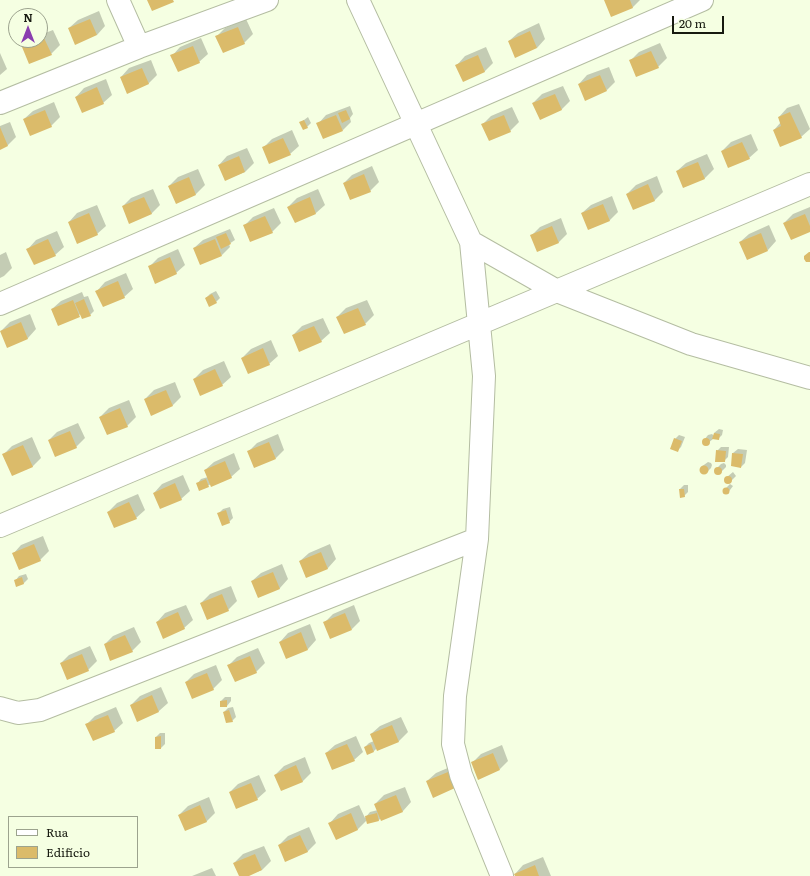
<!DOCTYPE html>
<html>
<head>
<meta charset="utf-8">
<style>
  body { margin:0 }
  #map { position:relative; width:810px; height:876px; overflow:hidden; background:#f5ffe2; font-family:Literata,serif }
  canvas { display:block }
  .legend { position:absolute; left:8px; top:816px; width:130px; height:52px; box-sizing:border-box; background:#f5ffe2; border:1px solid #9ca38e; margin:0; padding:5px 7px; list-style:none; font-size:12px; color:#171a10 }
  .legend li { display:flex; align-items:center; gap:8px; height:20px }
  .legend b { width:20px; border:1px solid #9ca38e }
  .north { position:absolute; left:8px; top:8px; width:40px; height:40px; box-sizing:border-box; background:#f5ffe2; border:1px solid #9ca38e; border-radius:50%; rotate:0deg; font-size:11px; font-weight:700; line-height:16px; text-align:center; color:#171a10 }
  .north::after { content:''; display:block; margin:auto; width:14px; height:18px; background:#8a3eaf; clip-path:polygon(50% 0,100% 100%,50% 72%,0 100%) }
  .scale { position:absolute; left:672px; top:16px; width:52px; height:18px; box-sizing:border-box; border:2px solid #171a10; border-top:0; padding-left:5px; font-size:12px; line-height:14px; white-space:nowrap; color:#171a10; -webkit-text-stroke:3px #f5ffe2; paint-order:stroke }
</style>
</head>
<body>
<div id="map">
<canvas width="810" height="876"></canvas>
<ul class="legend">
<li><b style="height:5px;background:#fff"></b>Rua</li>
<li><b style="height:11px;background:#dbbb6a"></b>Edifício</li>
</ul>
<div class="north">N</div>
<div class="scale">20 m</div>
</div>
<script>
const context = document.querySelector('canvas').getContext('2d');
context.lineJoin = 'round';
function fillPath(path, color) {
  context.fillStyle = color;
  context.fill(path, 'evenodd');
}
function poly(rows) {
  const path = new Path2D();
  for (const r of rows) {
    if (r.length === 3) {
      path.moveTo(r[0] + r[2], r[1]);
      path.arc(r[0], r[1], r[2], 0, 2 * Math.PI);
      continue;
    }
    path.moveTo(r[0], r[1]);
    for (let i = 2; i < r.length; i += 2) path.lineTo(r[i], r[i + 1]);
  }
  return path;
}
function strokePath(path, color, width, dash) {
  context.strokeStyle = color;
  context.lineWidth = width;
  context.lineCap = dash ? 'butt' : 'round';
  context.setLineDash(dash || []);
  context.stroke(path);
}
const shadow = poly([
  [606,0,640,0,633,7,612,16],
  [99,11,105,26,97,35,69,28,78,20],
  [246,19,253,34,244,43,217,36,225,28],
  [539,23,545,39,537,48,509,41,518,33],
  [53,30,60,45,51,54,24,47,31,40,40,40,40,35],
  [201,38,208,54,199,62,172,56,180,47],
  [660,43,667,58,658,67,631,60,639,52],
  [486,47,493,63,484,72,457,65,465,56],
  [0,53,7,69,0,75],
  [151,60,157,75,148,84,121,77,129,68],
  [609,67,615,82,607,90,579,84,587,75],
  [106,79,112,95,103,103,76,97,84,88],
  [563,86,570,101,561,110,533,103,542,94],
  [54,102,60,117,51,126,24,119,33,111],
  [799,104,810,129,801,137,774,130,781,122,779,117,787,108],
  [350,106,353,114,350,118,351,122,343,130,318,124,326,115],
  [512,107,519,122,510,131,483,124,491,116],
  [308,117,311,123,307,127,300,123],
  [10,122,16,137,8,145,0,149,0,126],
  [292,130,299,146,290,154,264,147,272,139],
  [751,134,758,150,749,158,722,151,731,142],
  [247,148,254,163,245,172,225,180,219,165,227,156],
  [707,154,714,169,705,178,684,187,677,171,686,163],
  [372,166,379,182,370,191,344,183,352,175],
  [198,169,205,185,196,194,176,202,169,186,178,177],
  [657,176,663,192,655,200,634,209,627,194,636,185],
  [153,189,160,205,151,214,123,206,131,198],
  [318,189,325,205,316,213,295,222,288,207,297,198],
  [612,196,618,212,610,220,589,229,582,213,591,205],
  [97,205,106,226,97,234,69,222,77,213],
  [810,207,810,231,784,223,793,214],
  [274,208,281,223,272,232,244,226,253,217],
  [561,218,567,234,559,242,538,251,531,236,540,227],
  [769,225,776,241,768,250,740,242,749,234],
  [230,229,235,240,229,244,230,247,222,255,194,248,203,240],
  [57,231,64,247,55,255,28,249,36,240],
  [178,249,185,265,176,273,149,267,158,258],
  [6,252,12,268,4,276,0,278,0,255],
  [126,273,133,289,124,297,97,291,105,282],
  [216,291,220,298,216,302,206,298,210,294],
  [82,292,84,297,88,296,94,311,90,315,81,314,58,325,52,309,61,301],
  [367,300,374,315,365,324,337,317,346,308],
  [30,314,36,329,28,338,8,347,1,331,10,322],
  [323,318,330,333,321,341,293,335,302,326],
  [271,340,278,356,269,364,242,358,251,349],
  [224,361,231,377,222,385,194,379,203,370],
  [175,382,181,397,173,405,152,414,145,399,154,390],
  [129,400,136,417,127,426,100,417,109,408],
  [78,423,85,438,76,447,49,440,57,432],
  [719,429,723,430,722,435,718,439,713,439,708,443,706,445,704,444,704,440,708,435,712,434,714,436,714,433],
  [278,434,284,450,276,458,248,452,257,443],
  [679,435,685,437,681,447,677,451,675,439],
  [32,437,41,458,32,467,4,454,12,446],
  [721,447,729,447,728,457,724,461,717,451],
  [738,449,747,450,745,463,741,467,732,465,733,453],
  [234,453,240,469,231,477,211,484,200,490,197,484,201,479,208,477,205,470,214,462],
  [708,462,711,463,712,465,711,468,707,472,704,474,701,473,700,470,701,467],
  [724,463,726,465,726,467,719,474,717,474,715,470,721,464],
  [733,472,736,476,730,482,728,483,726,481,727,477],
  [183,475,190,491,181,499,154,493,162,484],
  [730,484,733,486,727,494,724,491,724,490],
  [684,485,688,485,688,492,684,496,680,489],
  [138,494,145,510,136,518,108,512,117,503],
  [230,507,233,518,229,522,219,513,223,509],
  [43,536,49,551,40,560,13,554,21,545],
  [330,544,336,559,328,568,306,577,300,561,309,553],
  [282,564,288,579,280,588,259,597,252,581,261,573],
  [26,574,28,579,24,583,17,586,15,581,19,576],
  [231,586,237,601,228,610,201,603,210,594],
  [186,605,193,620,184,628,157,622,165,613],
  [354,605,360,621,352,629,324,623,333,614],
  [310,624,316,640,308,649,286,657,280,642,288,633],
  [134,627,141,642,132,651,105,644,113,636],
  [90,646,97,661,88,670,61,663,69,655],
  [258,648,265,663,256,672,229,665,237,657],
  [216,665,222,680,213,689,186,682,194,674],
  [161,687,168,703,159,711,138,720,131,705,140,696],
  [225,697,231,697,231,701,227,706,221,701],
  [116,707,123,723,114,731,87,724,95,716],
  [233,707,236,717,232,721,224,712,228,708],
  [401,717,408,732,399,741,378,750,377,748,374,751,367,753,365,747,369,743,374,741,371,734,380,726],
  [160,733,165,733,165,744,161,748,156,737],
  [356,736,363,752,354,760,326,753,335,745],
  [502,745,508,761,500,769,472,763,481,754],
  [305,757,311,773,303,781,282,790,275,775,284,766],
  [457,764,464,779,427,781,436,773],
  [259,775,266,791,257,799,230,792,238,784],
  [405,787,411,802,403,811,382,820,381,818,379,820,368,823,367,820,357,830,330,823,338,814,359,805,365,818,370,812,378,810,375,804,384,795],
  [209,797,215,813,207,821,186,830,179,815,188,806],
  [309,827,316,843,307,852,279,845,288,836],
  [264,846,271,861,262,870,246,876,240,876,234,863,243,854],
  [543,857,551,876,516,876,515,874,523,865],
  [212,868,216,876,192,876]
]);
const building = poly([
  [147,0,173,0,174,2,152,11],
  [604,0,630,0,633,8,611,17],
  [90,19,97,35,75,45,68,28],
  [238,27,245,44,223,53,215,36],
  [530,31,537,48,515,58,508,41],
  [44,38,52,55,29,64,22,47],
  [193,46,200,63,178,72,170,55],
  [651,51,659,68,636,77,629,60],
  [478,55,485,72,463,82,455,65],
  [142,68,149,84,127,94,120,77],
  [600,75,607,91,585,101,578,84],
  [97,87,104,104,82,113,75,97],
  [555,94,562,110,540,120,532,103],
  [45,110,52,127,30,136,23,119],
  [346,110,350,119,342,123,338,113],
  [790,112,802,138,780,147,773,130,781,126,778,117],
  [336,115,343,131,323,139,316,123],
  [504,115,511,132,489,141,481,124],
  [304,120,308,128,303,130,299,122],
  [0,127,8,146,0,150],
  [283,138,291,155,269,164,262,147],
  [742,142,750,159,728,168,721,151],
  [239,156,245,172,225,181,218,165],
  [698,162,705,179,683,188,676,171],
  [364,174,371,192,350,200,343,183],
  [189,177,196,195,176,204,168,186],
  [648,184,655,201,633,210,626,194],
  [144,197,152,214,129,224,122,206],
  [310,197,316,214,295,223,287,207],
  [603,204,610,221,588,230,581,213],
  [89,213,98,235,77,244,68,222],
  [805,214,810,226,810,232,791,240,783,223],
  [265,216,273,233,250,242,243,225],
  [552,226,559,243,537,252,530,235],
  [226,233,231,244,221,249,216,237],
  [761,233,768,251,747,260,739,242],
  [48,239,56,256,34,265,26,249],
  [215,239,222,256,200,265,193,248],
  [809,252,810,252,810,262,806,262,804,259,804,256],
  [170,257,177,274,155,284,148,266],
  [118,281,125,298,103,307,95,291],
  [212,294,217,303,209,307,205,298],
  [84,299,91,316,82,319,75,303],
  [73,300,80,317,58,326,51,309],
  [358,308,366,325,344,334,336,317],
  [21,322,28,339,7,348,0,331],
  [314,326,322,342,299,352,292,335],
  [263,348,270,365,248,374,241,358],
  [215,369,223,386,200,396,193,379],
  [166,390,173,406,151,416,144,399],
  [120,408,128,427,107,435,99,417],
  [70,431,77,448,55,457,48,440],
  [714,433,720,434,719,440,712,439],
  [674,438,682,441,678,452,670,449],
  [706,442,4],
  [269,442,276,459,254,468,247,451],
  [23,445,33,467,12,476,2,454],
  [716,450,726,451,725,462,715,462],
  [732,453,743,454,741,468,731,466],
  [225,461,232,478,211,487,204,470],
  [704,470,4.5],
  [718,471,4],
  [728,480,4],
  [206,479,209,487,199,491,196,483],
  [175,483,182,500,160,509,153,493],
  [726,491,3.5],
  [679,489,684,489,685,497,680,498],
  [129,502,137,519,114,528,107,512],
  [226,510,230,523,222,526,217,513],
  [34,544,41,561,19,570,12,553],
  [321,552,328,569,306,578,299,561],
  [273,572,280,589,258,598,251,581],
  [22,577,24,584,16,587,14,580],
  [222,594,229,611,207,620,200,603],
  [178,612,185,629,163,639,156,622],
  [345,613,352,630,330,639,323,622],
  [301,632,308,650,286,659,279,642],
  [125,635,133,652,110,661,104,644],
  [82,654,89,671,67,680,60,663],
  [250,656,257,673,235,682,227,665],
  [207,673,214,690,192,699,185,682],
  [152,695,159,712,137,722,130,705],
  [227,700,227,707,220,707,220,701],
  [229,710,233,722,226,723,223,712],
  [108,715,115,732,93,741,85,724],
  [392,725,399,742,377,751,370,734],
  [161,736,161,749,155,749,155,737],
  [347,744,355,761,332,770,325,753],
  [371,744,374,752,367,755,364,747],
  [493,753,500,770,478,780,471,762],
  [296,765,303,782,281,791,274,775],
  [448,772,455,788,433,798,426,781],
  [251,783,258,800,236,809,229,792],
  [396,795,403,812,381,821,374,804],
  [200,805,207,822,185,831,178,815],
  [351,813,358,830,336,840,328,823],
  [377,813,379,821,367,824,365,816],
  [300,835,308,852,285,862,278,845],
  [255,854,262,870,249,876,239,876,233,863],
  [535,865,539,876,515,876,514,874]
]);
const minor = poly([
  [118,0,139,47],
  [358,0,471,242,484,376,477,539,455,696,453,744,461,775,502,876],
  [0,103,139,47,267,0],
  [471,242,557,291,691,344,810,378],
  [0,304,702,0],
  [0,526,810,184],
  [0,708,18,713,40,710,477,539]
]);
fillPath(shadow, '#0003');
fillPath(building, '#dbbb6a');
strokePath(minor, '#b4bda2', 24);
strokePath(minor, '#fff', 22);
</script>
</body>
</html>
